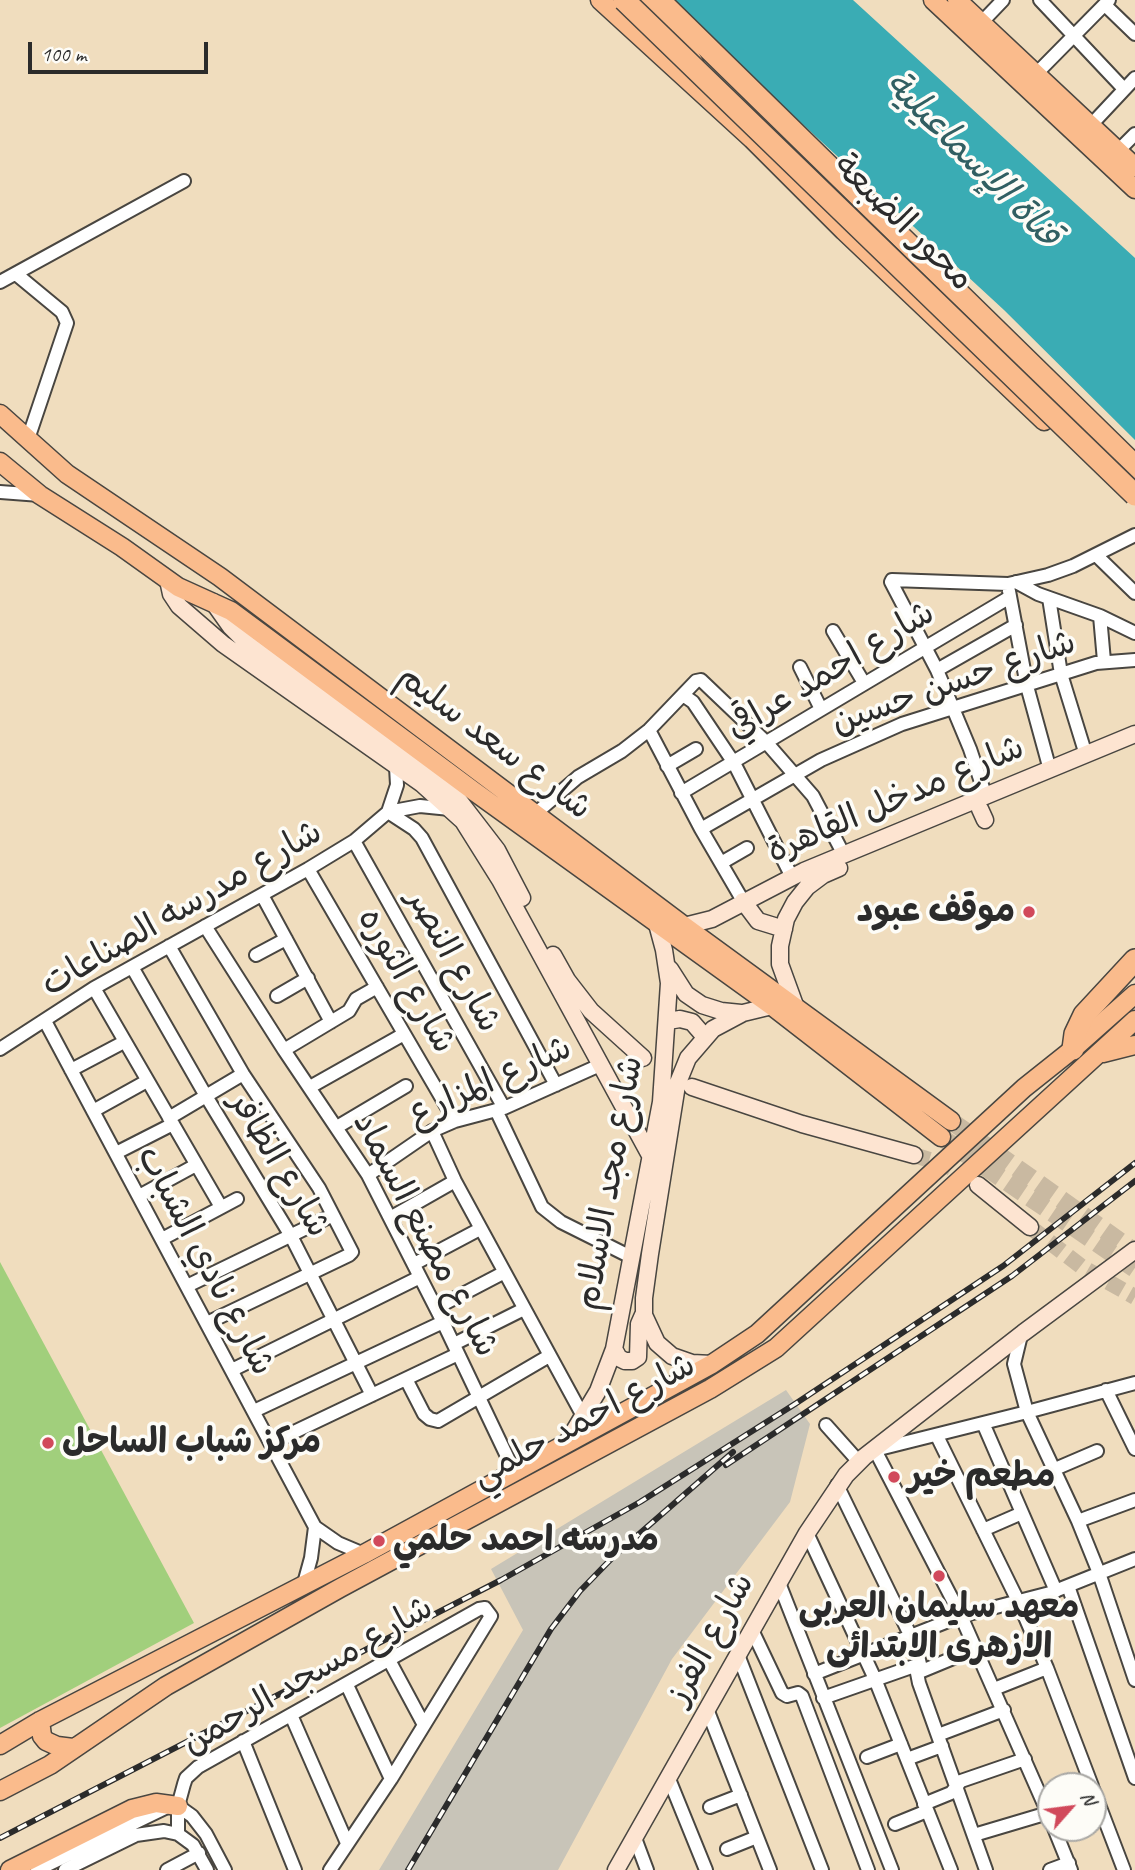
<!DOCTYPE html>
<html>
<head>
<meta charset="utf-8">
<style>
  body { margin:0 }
  #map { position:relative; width:1135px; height:1870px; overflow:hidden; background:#f0ddbe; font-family:Caveat,sans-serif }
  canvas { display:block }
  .north { position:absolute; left:1037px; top:1772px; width:70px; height:70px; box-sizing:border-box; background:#fdfcf7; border:2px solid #a9a8a5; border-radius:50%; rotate:62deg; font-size:19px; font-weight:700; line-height:28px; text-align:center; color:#2b2b2b }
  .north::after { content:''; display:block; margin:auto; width:24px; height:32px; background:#d1495b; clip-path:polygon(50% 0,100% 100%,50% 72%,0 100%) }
  .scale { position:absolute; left:28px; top:42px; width:180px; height:32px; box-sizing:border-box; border:4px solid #2b2b2b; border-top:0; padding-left:9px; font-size:21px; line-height:24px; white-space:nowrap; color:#2b2b2b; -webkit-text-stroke:5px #fdfcf7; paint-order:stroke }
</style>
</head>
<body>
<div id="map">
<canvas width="1135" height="1870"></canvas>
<div class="north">N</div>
<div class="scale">100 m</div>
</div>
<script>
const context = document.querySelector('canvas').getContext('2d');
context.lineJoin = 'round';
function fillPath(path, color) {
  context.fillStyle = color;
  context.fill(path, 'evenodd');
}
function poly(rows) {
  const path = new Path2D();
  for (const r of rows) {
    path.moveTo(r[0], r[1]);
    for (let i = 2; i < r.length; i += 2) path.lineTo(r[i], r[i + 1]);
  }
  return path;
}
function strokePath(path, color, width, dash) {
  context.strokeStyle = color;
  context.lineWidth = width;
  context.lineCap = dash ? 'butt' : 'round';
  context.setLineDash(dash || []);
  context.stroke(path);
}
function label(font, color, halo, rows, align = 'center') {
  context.font = font + ' Caveat,"Playpen Sans Arabic",sans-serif';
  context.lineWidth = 7;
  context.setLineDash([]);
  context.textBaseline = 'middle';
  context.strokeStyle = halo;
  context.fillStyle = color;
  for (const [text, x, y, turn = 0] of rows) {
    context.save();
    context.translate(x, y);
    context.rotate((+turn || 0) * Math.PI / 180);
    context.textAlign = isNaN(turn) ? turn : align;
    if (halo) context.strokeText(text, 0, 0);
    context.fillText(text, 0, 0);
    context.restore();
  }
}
const industrial = poly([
  [786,1390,810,1424,790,1502,672,1659,558,1870,379,1870,523,1630,491,1569]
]);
const green = poly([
  [0,1262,194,1623,0,1728]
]);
const water = poly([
  [668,0,853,0,1135,258,1135,440,1004,310]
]);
const secondaryTunnel = poly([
  [914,1155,948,1166,975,1182],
  [1030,1227,1082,1267,1135,1297]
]);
const primaryTunnel = poly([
  [951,1121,1135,1252],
  [941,1137,1135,1269]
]);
const street = poly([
  [1040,0,1124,89],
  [1105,5,1135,34],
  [981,23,1003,0],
  [1036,74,1109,0],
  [1091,125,1135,78],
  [1118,151,1135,134],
  [16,274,62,312,67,323,28,439],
  [0,282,184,181],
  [0,492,40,495],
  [1096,555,1135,593],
  [1016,582,1038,594,1100,616,1135,633],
  [1009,591,1027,686,1050,770],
  [1049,598,1061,674,1086,755],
  [1100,616,1104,661],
  [833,631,864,683],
  [800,667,821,709],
  [937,670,1016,625],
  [683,695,693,702,734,763,792,877],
  [649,730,701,829,743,901],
  [667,766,696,749],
  [681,793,1010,597],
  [986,797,970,749,937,670,891,582,892,580,1008,584,1048,575,1073,566,1135,535],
  [388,812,414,829,422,838,556,1085],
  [388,812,420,806,450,809],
  [535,814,578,777,622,751,649,730,696,681,701,680,766,742,813,796,844,855],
  [701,829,821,760,902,724,1096,663,1135,660],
  [354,841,504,1108],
  [721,863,747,848],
  [308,869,455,1121],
  [262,895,331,1022],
  [205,926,284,1050,368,1175,443,1322,514,1471],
  [169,946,243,1074,319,1188,352,1252,349,1255,207,1323],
  [256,955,286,939],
  [132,967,206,1096,291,1236,372,1395],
  [94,988,221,1207],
  [277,996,308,978],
  [45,1021,315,1527,338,1543,364,1554],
  [0,1049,94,988,308,869,354,841,388,812,397,785,396,767],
  [284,1050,349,1011,356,999,377,987],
  [71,1070,124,1042],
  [310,1087,404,1034],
  [496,1110,542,1207,561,1222,631,1257],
  [93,1111,147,1081],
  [169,1118,243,1074],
  [337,1127,406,1086],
  [432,1131,455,1181,584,1418],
  [116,1153,173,1124],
  [368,1175,432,1131,455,1121,504,1108,600,1065],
  [139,1196,196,1165],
  [390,1218,455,1181],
  [162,1239,237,1199],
  [414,1264,480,1229],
  [187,1286,333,1215],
  [436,1308,503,1273],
  [1021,1335,1014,1364,1027,1412,1078,1521,1099,1573,1135,1680],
  [454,1344,524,1309],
  [232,1370,420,1277],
  [406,1379,424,1414,430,1419,438,1421,549,1356],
  [1106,1390,1135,1449],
  [254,1411,443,1322],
  [983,1423,1056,1591],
  [826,1425,859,1462],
  [937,1436,1019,1603,1047,1668,1092,1786],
  [271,1443,458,1354],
  [1055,1469,1097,1451],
  [837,1485,916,1647,920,1664,917,1673,919,1683,986,1870],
  [1078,1521,1135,1500],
  [983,1530,1022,1513],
  [807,1533,875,1679,951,1870],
  [779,1583,892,1870],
  [1068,1586,1135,1778],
  [303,1587,311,1558,315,1527],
  [752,1630,782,1693,787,1696,798,1693,802,1696,868,1870],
  [738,1655,822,1870],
  [389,1660,424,1725],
  [917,1673,975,1649],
  [814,1674,961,1616,1050,1593,1135,1559],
  [347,1685,391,1779],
  [994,1689,1047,1668],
  [823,1698,920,1664],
  [707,1709,770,1870],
  [291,1715,347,1843],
  [938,1735,1004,1710],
  [243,1741,295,1870],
  [867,1757,901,1744],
  [907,1759,942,1746],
  [669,1779,706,1870],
  [1093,1789,1124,1870],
  [924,1804,951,1793,961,1781,1025,1759],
  [178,1806,192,1816,206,1834,225,1870],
  [710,1807,741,1795],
  [1051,1820,961,1616,875,1450,1027,1412,1135,1383],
  [895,1824,927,1811],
  [1054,1828,1071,1870],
  [178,1834,178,1806,184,1784,186,1778,198,1767,479,1609,485,1608,491,1616,391,1779,330,1870],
  [974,1835,1048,1813],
  [635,1838,647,1870],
  [727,1849,757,1837],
  [37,1870,167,1807],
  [65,1870,136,1835,164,1831,178,1834,193,1845,207,1870],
  [167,1870,199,1853],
  [1050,1870,1069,1863]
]);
const secondary = poly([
  [168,580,171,594,179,606,223,644,422,784,463,821,500,880,652,1159],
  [213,602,230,626,248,644,457,798,497,850,522,898],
  [980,809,985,820],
  [743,901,758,921,784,929],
  [684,926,712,919,804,871,1135,734],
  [553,955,567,980,591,1011,643,1058],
  [670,969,686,994,702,1005,721,1011,741,1013],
  [796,1008,780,964,780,946,786,919,795,902,807,887,823,875,839,868],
  [668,1021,680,1019,692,1022,705,1037],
  [692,1087,802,1124,914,1155],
  [978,1185,1030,1227],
  [614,1349,619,1358,625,1361,632,1361,638,1357,639,1324,643,1315],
  [712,1364,692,1363,672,1356,657,1343,644,1315,644,1298,650,1254,677,1085,688,1058,713,1029,743,1013,772,1006],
  [568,1441,598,1391,614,1349,661,1102,669,983,664,950,657,924],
  [616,1870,807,1533,846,1475,864,1457,1023,1333,1135,1250]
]);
const primary = poly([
  [600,0,752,139,844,231,1044,421],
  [643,0,676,32,694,63],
  [933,0,1135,189],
  [957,0,1135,167],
  [0,414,67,474,220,577,684,926,951,1121],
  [1070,418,1135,479],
  [0,462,40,495,122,547,178,587,231,611,475,792,772,1006,941,1137],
  [1103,1053,1135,1045],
  [40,1721,42,1736,46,1741,57,1746,73,1748],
  [0,1745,40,1721,364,1554,712,1364,757,1334,1024,1088,1073,1049,1135,994],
  [0,1791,50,1765,166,1686,340,1588,710,1389,776,1348,1135,1020],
  [10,1870,132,1809,156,1803,178,1806]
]);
const highway = poly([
  [659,0,1135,466],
  [1073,1049,1075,1034,1084,1015,1135,960]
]);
const rail = poly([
  [726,1465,1012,1276,1135,1181],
  [0,1838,501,1580,640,1502,795,1404,1003,1266,1135,1163],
  [408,1870,551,1629,580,1591,615,1555,733,1452]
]);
const highwayBridge = poly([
  [624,0,1135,495]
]);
const markers = [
  [1029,912,7,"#d1495b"],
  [48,1443,7,"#d1495b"],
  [894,1477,7,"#d1495b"],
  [379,1541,7,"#d1495b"],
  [939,1576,7,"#d1495b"]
];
const streetNames = [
  ["محور الضبعة",903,223,44],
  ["شارع احمد عراقي",831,671,-31],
  ["شارع حسن حسين",954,683,-19],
  ["شارع سعد سليم",494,743,37],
  ["شارع مدخل القاهرة",896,800,-23],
  ["شارع مدرسه الصناعات",182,909,-30],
  ["شارع النصر",453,961,61],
  ["شارع الثوره",406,981,60],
  ["شارع المزارع",490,1082,-24],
  ["شارع الظافر",279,1165,59],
  ["شارع مجد الاسلام",610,1183,-80],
  ["شارع مصنع السماد",425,1235,62],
  ["شارع نادي الشباب",205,1261,62],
  ["شارع احمد حلمي",584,1421,-28],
  ["شارع الفرز",711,1639,-61],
  ["شارع مسجد الرحمن",308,1676,-30]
];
const poiNames = [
  ["موقف عبود",1015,912,"right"],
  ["مركز شباب الساحل",62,1443],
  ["مطعم خير",908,1477],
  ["مدرسه احمد حلمي",393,1541],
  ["معهد سليمان العربى",939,1608,"center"],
  ["الازهرى الابتدائى",939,1648,"center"]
];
const waterNames = [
  ["قناة الإسماعيلية",972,160,45]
];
fillPath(industrial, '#c8c4b8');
fillPath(green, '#a1cf7c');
fillPath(water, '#3aacb4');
strokePath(secondaryTunnel, '#c9b9a1', 16, [16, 8]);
strokePath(primaryTunnel, '#c9b9a1', 18, [18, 9]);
strokePath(street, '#494641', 16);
strokePath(secondary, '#494641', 19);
strokePath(primary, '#494641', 21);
strokePath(highway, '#494641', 24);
strokePath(street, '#fff', 12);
strokePath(secondary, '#fde4d1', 16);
strokePath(primary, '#fabb8c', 18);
strokePath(highway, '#fabb8c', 21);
strokePath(rail, '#2b2b2b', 6);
strokePath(rail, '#fdfcf7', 3.5, [10]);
strokePath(highwayBridge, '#494641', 24, []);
strokePath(highwayBridge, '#fabb8c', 21);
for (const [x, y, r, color] of markers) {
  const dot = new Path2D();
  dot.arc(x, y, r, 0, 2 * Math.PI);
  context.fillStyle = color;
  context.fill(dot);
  strokePath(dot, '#fdfcf7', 2.5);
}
label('35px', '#2b2b2b', '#fdfcf7', streetNames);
label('bold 35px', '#2b2b2b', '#fdfcf7', poiNames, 'left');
label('italic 37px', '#315f62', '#fdfcf7', waterNames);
</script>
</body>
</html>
